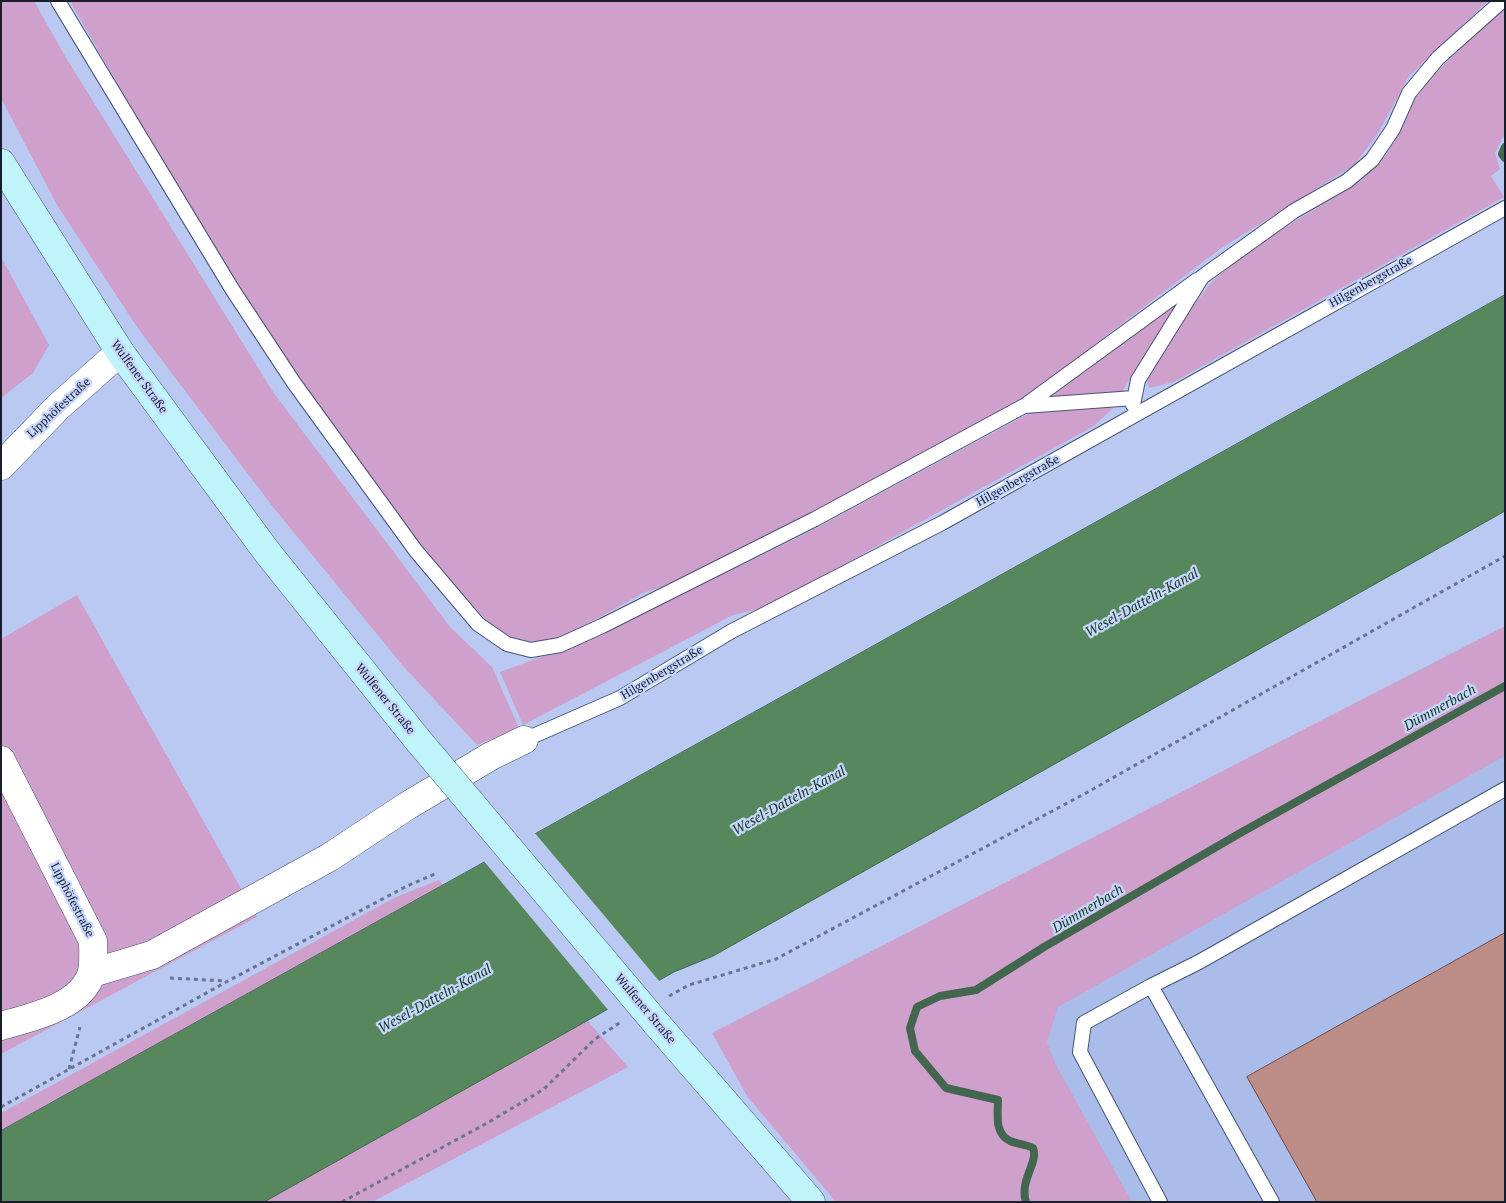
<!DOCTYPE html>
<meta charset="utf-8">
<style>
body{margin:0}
#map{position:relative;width:1506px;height:1203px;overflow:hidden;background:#b9c9f1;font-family:"PT Serif",serif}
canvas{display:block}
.frame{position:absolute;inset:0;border:2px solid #181d2c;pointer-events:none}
</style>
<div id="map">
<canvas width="1506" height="1203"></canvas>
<div class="frame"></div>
</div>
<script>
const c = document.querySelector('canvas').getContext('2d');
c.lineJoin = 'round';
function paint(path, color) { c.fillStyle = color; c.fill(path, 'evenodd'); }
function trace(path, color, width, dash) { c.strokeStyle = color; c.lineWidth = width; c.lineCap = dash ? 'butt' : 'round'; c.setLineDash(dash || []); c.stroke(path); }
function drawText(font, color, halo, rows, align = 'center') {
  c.font = font + ' "PT Serif",serif'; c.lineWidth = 4.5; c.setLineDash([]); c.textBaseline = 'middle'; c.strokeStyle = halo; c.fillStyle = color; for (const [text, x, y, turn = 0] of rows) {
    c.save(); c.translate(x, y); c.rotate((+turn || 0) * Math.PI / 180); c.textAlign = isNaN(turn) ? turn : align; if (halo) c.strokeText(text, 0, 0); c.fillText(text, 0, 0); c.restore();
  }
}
paint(new Path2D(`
 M1505,628V1202H1018L844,1000Z`), '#aabce9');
paint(new Path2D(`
 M1,1H34L65,56L273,392L450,627L492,667L519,728L477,745L403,666L273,507L139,330L57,205L1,98Z
 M70,1H1488L1409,76L1377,135L1354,165L1220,249L1027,396L823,510L662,587L643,593L573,632L540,643L508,637L488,622L422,548L275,344L143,129Z
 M1505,6V133L1495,153L1500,169L1491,176L1504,197L1174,382L1149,388L1147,380L1192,308L1210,284L1233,263L1282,229L1361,181L1386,155L1403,127L1413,102L1433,75Z
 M1,257L49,345L33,373L1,398Z
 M1179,301L1120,395L1050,396Z
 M1113,408L1094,426L767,607L733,615L523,725L500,672L588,640L805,534L1037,409Z
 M77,595L257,917L1,1054V639Z
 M1505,626V756L1058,1007L1047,1043L1056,1065L1132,1202H836L747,1096L712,1033Z
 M439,880L443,885L1,1131V1113L396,897Z
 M587,1020L628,1067L372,1202H264Z`), '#d0a0cd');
const water = new Path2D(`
 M1505,295V511L713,956L674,972L264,1202H1V1131Z`);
paint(water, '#56875d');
trace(water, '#43674e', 1);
paint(new Path2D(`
 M534,832L660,982L609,1011L483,860Z`), '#b9c9f1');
trace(new Path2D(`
 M1505,147L1502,154L1505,158
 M1026,1202C1019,1180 1039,1162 1033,1148C1025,1144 1017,1144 1010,1141C994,1133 998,1114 998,1100L946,1088L915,1051L910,1028L917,1007L940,996L976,990L1044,947L1242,832L1505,686`), '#43674e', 8);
const building = new Path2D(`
 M1505,933V1202H1317L1247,1077Z`);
paint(building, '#bc8d86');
trace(building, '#704741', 1);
const service = new Path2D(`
 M58,1L232,289L294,383L416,551L478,624L507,644L531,650L560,645L602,626L815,519L1024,406L1134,398
 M1027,404L1197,280
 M1133,405L1138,380L1202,277L1294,211L1347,181L1372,160L1393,129L1409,93L1438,58L1502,1
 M524,740L620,698L732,631L942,523L1505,208
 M1151,986L1272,1202
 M1160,1202L1080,1052L1084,1023L1151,986L1199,962L1505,789`);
const minor = new Path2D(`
 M1,466L58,407L120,352
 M1,760L93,941C93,951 94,962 92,972C82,1007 32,1017 1,1026
 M92,973L152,955L330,857L407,806L491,756L524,740`);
const secondary = new Path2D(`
 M1,163L120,352L267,552L417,739
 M656,1023L811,1202`);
trace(service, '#475375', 16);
trace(minor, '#475375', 29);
trace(secondary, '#475375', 29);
trace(new Path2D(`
 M170,978L226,981
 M669,996L689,985L776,959L1086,793L1505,556
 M69,1069L80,1027
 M1,1107L228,981L407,886L437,873
 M342,1202L489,1122L544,1089L595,1039L621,1022`), '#6a7591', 3, [4, 4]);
trace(service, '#fff', 14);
trace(minor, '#fff', 28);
trace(secondary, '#bff4fa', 28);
const secondaryBridge = new Path2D(`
 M417,739L656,1023`);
trace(secondaryBridge, '#475375', 29, []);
trace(secondaryBridge, '#bff4fa', 28);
drawText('12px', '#181d2c', '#c6d6fe', [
 ["Hilgenbergstraße",1371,282,-29],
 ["Wulfener Straße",139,377,54],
 ["Lipphöfestraße",59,408,-43],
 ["Hilgenbergstraße",1018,481,-29],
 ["Hilgenbergstraße",662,673,-31],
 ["Wulfener Straße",385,699,51],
 ["Lipphöfestraße",72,900,63],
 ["Wulfener Straße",645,1009,50]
]);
drawText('italic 14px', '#103719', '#c6d6fe', [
 ["Wesel-Datteln-Kanal",1142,603,-29],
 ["Dümmerbach",1440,708,-29],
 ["Wesel-Datteln-Kanal",789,801,-29],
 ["Dümmerbach",1088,909,-31],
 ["Wesel-Datteln-Kanal",435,999,-29]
]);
</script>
